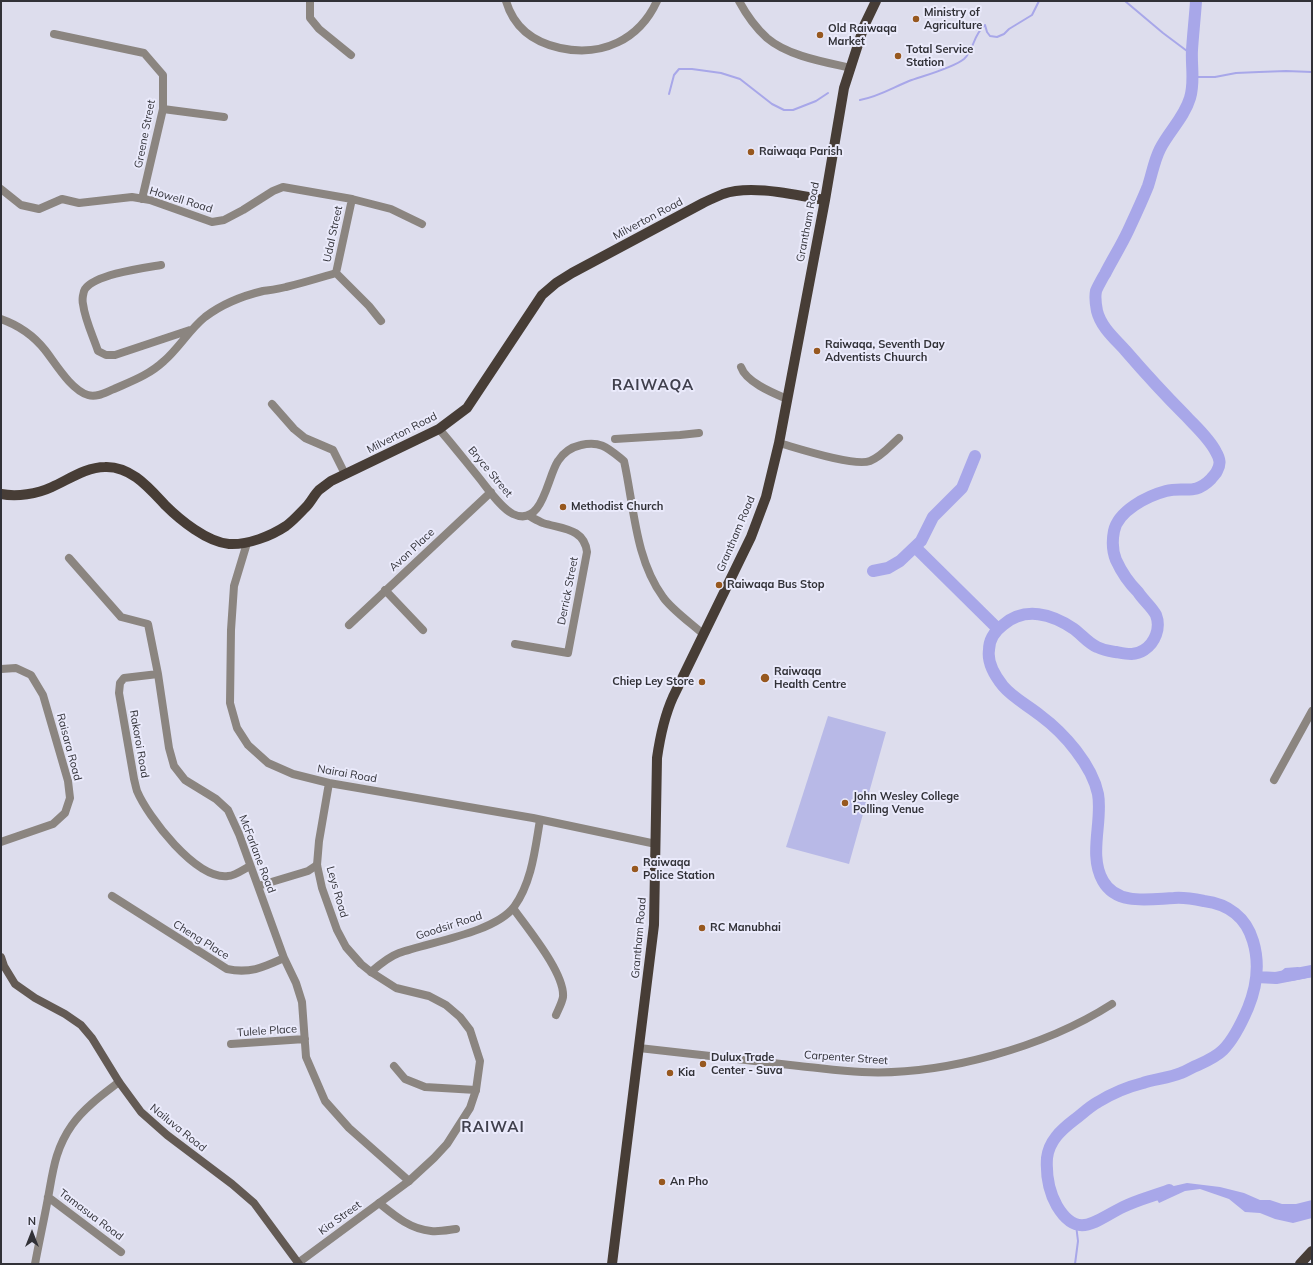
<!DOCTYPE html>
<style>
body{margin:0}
#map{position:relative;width:1313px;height:1265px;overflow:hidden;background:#dddded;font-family:Mulish,sans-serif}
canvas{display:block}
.frame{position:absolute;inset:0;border:2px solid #313137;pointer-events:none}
.north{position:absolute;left:12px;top:1213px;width:40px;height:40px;-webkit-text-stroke:3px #eaeafb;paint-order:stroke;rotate:0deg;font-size:11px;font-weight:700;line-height:16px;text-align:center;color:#313137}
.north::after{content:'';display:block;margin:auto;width:14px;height:18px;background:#313137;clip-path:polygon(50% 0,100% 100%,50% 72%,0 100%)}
</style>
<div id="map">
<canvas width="1313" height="1265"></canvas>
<div class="frame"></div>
<div class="north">N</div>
</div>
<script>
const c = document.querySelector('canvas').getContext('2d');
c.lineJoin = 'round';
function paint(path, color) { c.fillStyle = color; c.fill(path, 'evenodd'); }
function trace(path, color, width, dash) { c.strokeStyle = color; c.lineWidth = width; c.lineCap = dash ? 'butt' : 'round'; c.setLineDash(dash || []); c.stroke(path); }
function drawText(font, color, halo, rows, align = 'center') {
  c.font = font + ' Mulish,sans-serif'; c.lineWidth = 4; c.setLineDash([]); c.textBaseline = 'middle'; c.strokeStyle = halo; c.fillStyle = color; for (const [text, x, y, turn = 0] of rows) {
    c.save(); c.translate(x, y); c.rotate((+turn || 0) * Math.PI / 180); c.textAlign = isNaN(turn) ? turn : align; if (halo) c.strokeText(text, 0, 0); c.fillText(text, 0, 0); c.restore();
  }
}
paint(new Path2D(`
 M828,716L886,732L849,864L786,847Z`), '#b8b9e7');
paint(new Path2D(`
 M1312,966V977L1292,981L1273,982L1271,974L1279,973L1285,968L1298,967L1303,969Z
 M1187,1183L1220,1187L1244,1193L1260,1200H1270L1282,1204H1296L1312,1200V1218L1293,1223L1275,1219L1260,1213L1245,1212L1229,1199L1200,1189L1185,1191L1159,1203L1152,1191Z`), '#a8a7e9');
trace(new Path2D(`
 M1125,1L1163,33L1191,54
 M1193,77H1215L1236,73L1259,72L1286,71L1312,72
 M669,94L674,75L679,69H692L721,73L740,79L772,104L784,110H793L816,101L828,93
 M860,100C878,97 892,88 909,81C923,76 953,68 964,59C975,49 972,36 985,25L987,32L990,36L997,37L1004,34L1009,29L1032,15L1039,1
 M1075,1264L1078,1241L1076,1225`), '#a8a7e9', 2);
trace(new Path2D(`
 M915,547L998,629
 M873,571L888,568L900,561L921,541L933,517L962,488L975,456
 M1257,977L1276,978L1312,971
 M1169,1190C1153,1196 1137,1200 1123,1207C1096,1220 1078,1241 1057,1206C1049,1192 1046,1174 1047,1158C1049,1141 1061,1130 1074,1120C1082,1114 1089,1107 1098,1102C1111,1094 1127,1087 1143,1083C1155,1079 1169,1078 1181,1073C1187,1071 1192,1067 1198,1065C1207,1061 1216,1057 1223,1050C1234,1039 1242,1022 1248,1008C1257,986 1260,964 1253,941C1246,917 1228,904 1204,901C1194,899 1184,897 1174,898C1150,899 1117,906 1103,881C1088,855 1103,821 1098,794C1092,765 1064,733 1041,716C1029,706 1013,698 1003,686C995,676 987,663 989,650C989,640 995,631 1003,625C1025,606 1052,614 1074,629C1082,635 1088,643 1097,647C1105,651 1108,651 1116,652C1127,654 1135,656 1144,650C1155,643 1161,628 1156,615C1152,607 1143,600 1138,592C1129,583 1121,571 1116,560C1112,550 1112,541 1114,531C1118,511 1147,496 1166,491C1185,486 1194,496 1211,479C1213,476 1216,474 1217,471C1221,464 1220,459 1216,452C1209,438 1195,426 1185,415C1164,394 1144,372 1125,350C1114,338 1101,327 1097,311C1096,306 1095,296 1096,291C1097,288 1103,277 1105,274C1112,260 1121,246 1128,231C1135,216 1142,201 1148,186C1152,174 1154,161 1160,149C1169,131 1184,118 1190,98C1195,82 1191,66 1192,50C1193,34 1195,17 1196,1`), '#a8a7e9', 12);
trace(new Path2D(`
 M310,1V18L319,29L351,55
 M506,1C514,28 533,42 560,48C602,57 639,40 657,1
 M739,1C746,14 756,28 767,38C788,56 824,62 851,68
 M54,34L144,53L163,75V109L142,199
 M163,109L224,117
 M1,189L21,205L39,209L62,199L79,203L132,197L150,200L212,222L224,220L243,210L273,191L283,187L352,199L391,209L422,224
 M161,265C143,268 96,274 85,289C83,292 82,300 83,304C85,320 93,336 98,351L106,355H115L190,330
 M336,273L352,199
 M336,273L369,306L381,321
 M1,319C18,325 34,336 45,350C56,364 71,390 88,395C97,398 106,392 114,389C132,381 149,375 164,361C179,348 189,330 205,317C222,304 242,296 263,291C270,290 279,289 286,287C303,283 319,278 336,273
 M741,367C746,382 773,393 787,399
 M272,404L294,429L305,438L333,450L345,474
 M439,429C453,445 466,462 480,479C488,489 501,508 513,514C543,528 547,477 558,461C563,453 572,447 581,445C601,440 609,449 624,461C634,506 635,559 663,597C671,609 692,624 703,634
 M615,439L680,435L699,433
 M779,443C797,448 854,467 870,461C881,457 890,446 899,438
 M69,558L121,617L148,624L158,674L169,748L174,766L185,780L216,799L228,810L239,834L284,958L296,983L302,1002L306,1057L325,1101L349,1128L409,1181
 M385,590L423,630
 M349,625L491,492
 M515,644L568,653L587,552C584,528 562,529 543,523C538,521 533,518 529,516
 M1,669L16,668L31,675L43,695L68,781L70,798L65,813L53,824L1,842
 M158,674L124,678L120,683L119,693L134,779C135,783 136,788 137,791C148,817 196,880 228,876C235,876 244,869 250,866
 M1274,780L1312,711
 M258,886L308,871L317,865
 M112,896L227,969C250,974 264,967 284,958
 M513,908C527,928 565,973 563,997C562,1003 558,1010 556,1015
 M371,972C379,965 388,957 399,953C429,942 494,933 514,907C532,882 535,849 540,820
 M231,1044L305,1039
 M639,1048C692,1054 745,1060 799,1066C820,1068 841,1071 862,1072C942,1076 1045,1047 1112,1004
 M394,1066L405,1079L425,1087L476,1090
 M48,1197L121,1252
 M379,1203C395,1216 410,1229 431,1231C439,1232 448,1230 456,1229
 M35,1264C39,1242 44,1220 48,1198C53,1171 55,1149 72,1125C84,1108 102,1095 119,1082`), '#8b8580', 8);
trace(new Path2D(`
 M247,543L234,586L231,630L230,703L237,728L248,745L268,763L293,774L329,783L533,818L656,844
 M298,1263L409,1181L434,1158L447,1144L470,1108L476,1090L480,1061L470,1030L460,1017L446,1005L429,996L396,988L371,972L361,964L346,947L337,930L322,888L317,865L319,841L329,783`), '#8b8580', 8);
trace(new Path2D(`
 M1,957L4,966L15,984L35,998L65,1014L81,1025L92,1038L119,1082L141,1112L167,1135L232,1184L254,1203L299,1264`), '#635a54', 8);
trace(new Path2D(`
 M1,494C17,497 37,494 52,487C68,480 86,467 105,467C131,466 149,488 165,505C180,520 207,542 229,544C248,545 271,536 286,526C293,521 300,513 306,507C311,502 314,495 319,490C323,487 327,484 331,481L439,429L467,408L542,295L556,283L572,273L703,203C709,200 716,197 723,194C751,184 795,195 825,200
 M612,1264L654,925L657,758C660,737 664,717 673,697L751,537L766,497L779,443L825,200L844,88L864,26L876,1
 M1300,1264L1312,1251`), '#473d36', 10);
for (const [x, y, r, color] of [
 [916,19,4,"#97581f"],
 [820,35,4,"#97581f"],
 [898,56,4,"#97581f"],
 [751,152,4,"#97581f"],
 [817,351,4,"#97581f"],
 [563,507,4,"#97581f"],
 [719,585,4,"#97581f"],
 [765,678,5,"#97581f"],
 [702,682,4,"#97581f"],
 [845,803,4,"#97581f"],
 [635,869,4,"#97581f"],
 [702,928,4,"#97581f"],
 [703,1064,4,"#97581f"],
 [670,1073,4,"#97581f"],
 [662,1182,4,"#97581f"]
]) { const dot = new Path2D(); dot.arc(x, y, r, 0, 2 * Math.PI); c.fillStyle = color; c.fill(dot); trace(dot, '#eaeafb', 1.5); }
drawText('bold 11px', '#313137', '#eaeafb', [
 ["Ministry of",924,13],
 ["Agriculture",924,26],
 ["Old Raiwaqa",828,29],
 ["Market",828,42],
 ["Total Service",906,50],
 ["Station",906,63],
 ["Raiwaqa Parish",759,152],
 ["Raiwaqa, Seventh Day",825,345],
 ["Adventists Chuurch",825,358],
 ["Methodist Church",571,507],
 ["Raiwaqa Bus Stop",727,585],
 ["Raiwaqa",774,672],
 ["Health Centre",774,685],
 ["Chiep Ley Store",694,682,"right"],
 ["John Wesley College",853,797],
 ["Polling Venue",853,810],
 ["Raiwaqa",643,863],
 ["Police Station",643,876],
 ["RC Manubhai",710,928],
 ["Dulux Trade",711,1058],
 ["Center - Suva",711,1071],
 ["Kia",678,1073],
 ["An Pho",670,1182]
], 'left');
drawText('11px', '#313137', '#eaeafb', [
 ["Greene Street",145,134,-79],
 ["Howell Road",181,200,17],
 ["Milverton Road",648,219,-28],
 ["Grantham Road",808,222,-79],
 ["Udal Street",333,234,-78],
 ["Milverton Road",402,433,-27],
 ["Bryce Street",490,472,50],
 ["Grantham Road",736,534,-67],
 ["Avon Place",412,550,-43],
 ["Derrick Street",568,591,-79],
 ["Rakoroi Road",139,744,80],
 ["Raisara Road",69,747,75],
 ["Nairai Road",347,774,10],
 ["McFarlane Road",257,854,69],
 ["Leys Road",337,892,74],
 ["Goodsir Road",449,926,-18],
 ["Grantham Road",639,938,-85],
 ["Cheng Place",201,940,32],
 ["Tulele Place",267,1031,-4],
 ["Carpenter Street",846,1058,4],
 ["Nailuva Road",178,1128,39],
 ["Tamasua Road",91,1215,37],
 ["Kia Street",340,1218,-36]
]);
c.letterSpacing = '1px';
drawText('bold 15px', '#40404d', '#eaeafb', [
 ["RAIWAQA",653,385],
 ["RAIWAI",493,1127]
]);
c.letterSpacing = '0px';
</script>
